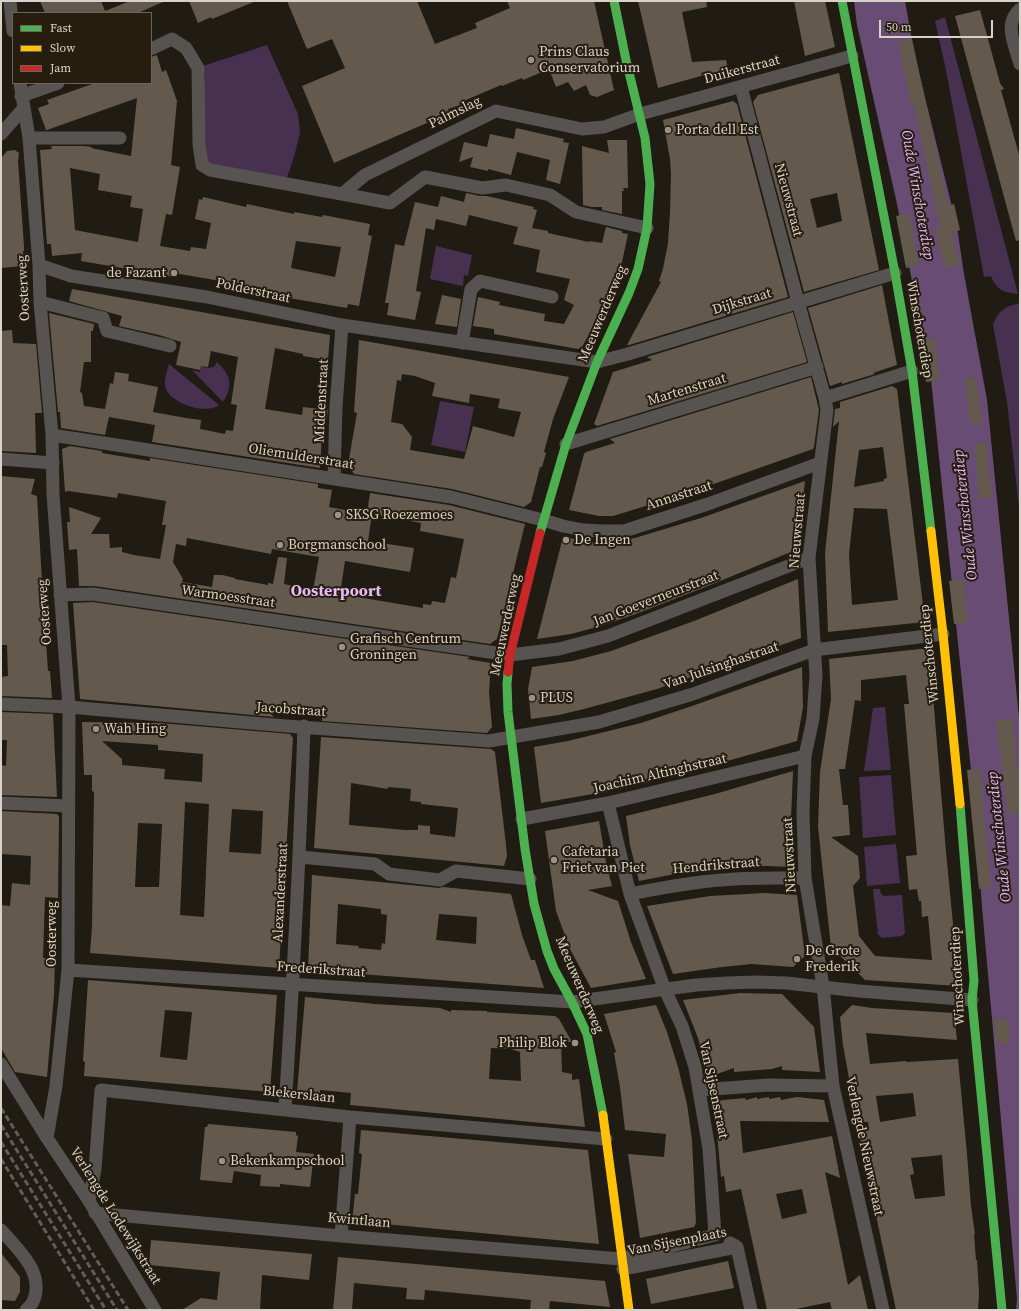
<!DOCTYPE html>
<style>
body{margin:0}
#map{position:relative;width:1021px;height:1311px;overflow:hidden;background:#201c14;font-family:"Source Serif 4",serif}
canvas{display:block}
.frame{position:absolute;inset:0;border:2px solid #d8d2c9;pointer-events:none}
.legend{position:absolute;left:12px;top:12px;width:140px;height:72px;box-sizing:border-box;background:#261d0e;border:1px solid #6d6559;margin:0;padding:5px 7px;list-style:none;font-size:12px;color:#d8d2c9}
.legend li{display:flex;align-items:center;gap:8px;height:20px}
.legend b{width:20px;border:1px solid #6d6559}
.scale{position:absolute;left:879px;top:20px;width:114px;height:18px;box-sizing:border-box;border:2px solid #d8d2c9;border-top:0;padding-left:5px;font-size:12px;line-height:14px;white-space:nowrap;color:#d8d2c9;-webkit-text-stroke:3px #261d0e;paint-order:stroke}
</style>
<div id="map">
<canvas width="1021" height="1311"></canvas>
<div class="frame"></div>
<ul class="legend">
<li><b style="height:5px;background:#4caf50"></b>Fast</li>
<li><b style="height:5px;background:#ffc107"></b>Slow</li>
<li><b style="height:5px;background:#c62828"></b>Jam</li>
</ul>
<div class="scale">50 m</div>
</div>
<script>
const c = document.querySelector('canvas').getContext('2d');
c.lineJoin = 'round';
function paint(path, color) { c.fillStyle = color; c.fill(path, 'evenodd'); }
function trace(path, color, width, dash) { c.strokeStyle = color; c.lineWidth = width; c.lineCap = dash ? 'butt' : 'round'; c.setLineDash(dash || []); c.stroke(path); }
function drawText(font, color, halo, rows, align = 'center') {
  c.font = font + ' "Source Serif 4",serif'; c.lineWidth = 4; c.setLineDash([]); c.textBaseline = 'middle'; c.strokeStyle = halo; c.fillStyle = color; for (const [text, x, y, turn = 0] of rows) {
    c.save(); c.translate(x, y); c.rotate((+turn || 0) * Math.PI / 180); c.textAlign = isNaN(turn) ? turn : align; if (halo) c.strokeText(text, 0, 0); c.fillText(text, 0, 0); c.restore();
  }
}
paint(new Path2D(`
 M945,17L1018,294C1004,292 997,291 991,276L984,277L946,70L935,21Z
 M267,45L298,114L300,133L294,157L285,183L199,168L205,73L203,66Z
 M436,246L472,255L468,276L464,275L463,286L430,279Z
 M1020,303V516L1007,402L993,325C999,310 1004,307 1020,303Z
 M217,362C231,375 233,386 223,402L192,370L200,372L201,366L208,368L214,367Z
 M169,364L219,405C206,415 172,404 166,389C163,381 167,372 169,364Z
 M440,401L474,407L465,452L431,445Z
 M885,707L891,770L864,771L873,708Z
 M891,775L896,835L863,838L859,777Z
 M896,844L900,883L867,886L864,847Z
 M873,889H880L881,894L884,896L902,895L905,933L902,936L882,938L878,934Z`), '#483051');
paint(new Path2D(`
 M854,1H905L915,57L957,227L964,274L987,400L1020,727V1310H1016L1017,1299L982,907L974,800L931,379L897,204L857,25Z`), '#694c74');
paint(new Path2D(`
 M40,1H101L105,11L130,1H165L138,13H45Z
 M189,1H256L212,19L211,17L198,23Z
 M287,1H417L435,44L477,28L475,23L510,8L507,1H594L614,90L597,97L590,95L586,85L574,91L568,82L556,87L549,69L523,80L522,78L502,86L501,85L459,103L460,105L448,109L450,113L334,163L302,86L345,68L332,39L307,49Z
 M638,1H706L707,7L682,12L692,62L726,60L730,77L710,78L708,74L658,88Z
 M794,1H825L835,47L805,56Z
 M980,10L1000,83L1004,89L1001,90L1020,158V240L1016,241L955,16Z
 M912,39L948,205L954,204L960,230L952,233L959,265L945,268L935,228L940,227L914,104L911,105L898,42Z
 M157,55L162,72L166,70L177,101L171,165L180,167L172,215L166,214L160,246L190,251L191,247L206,249L211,223L195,219L199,199L202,200L203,197L246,207L247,204L294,214V212L322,217L323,215L370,224L368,235L372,236L359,306L348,304L347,308L266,294L267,289L244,285L174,273V277L81,261L82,253L52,256L51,244H47L40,150L52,149L51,146H84L92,147L91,148L131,156L137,98L47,130H46L38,108L49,104L47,100L95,83H151V57ZM70,168L100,174L98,190L132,196L130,207L143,209L138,242L75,230ZM296,241L341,247L335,277L291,268Z
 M839,73L879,270L804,292L753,102L758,95ZM837,193L842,221L817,228L810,199Z
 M733,101L737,104L788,297L629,345H627L661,282L659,281L663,269L668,243L670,212L671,174L670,159L663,120Z
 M516,128L564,139L563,142L569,143L560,184L546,180L550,160L517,152L511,175L488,169V171L470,167L473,157L459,162L464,142L487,147L490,134L514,139Z
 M607,140H627L628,188H623L624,191H622V214L602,210V207H591L583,205L582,146L609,153Z
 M15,150L19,153L18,161L24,246V251H23L24,266L1,268V158L7,151Z
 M466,193L480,196H487L534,207L533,209L537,210L532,228L548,231V233L589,242V241L602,243L606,227L622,231V233L628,234L622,262L619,271L606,303L582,347L578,349L494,334V329L473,326L478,297L500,302L499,305L545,314L544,321L564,324L574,305L564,300L570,279L536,272L540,250L513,244L518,227L469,215L466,226L436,219L434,230L426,228L416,291L421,292L415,320L387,315L389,303H385L395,244L404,246L415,202L438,207L441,196L464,202Z
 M909,213L919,266L906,268L896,216Z
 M882,285L897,365L873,373L875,374L842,384V382L830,386L808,308Z
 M72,289L330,335L328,360L303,356V354L275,348L265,409L302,415L303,407L328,410L324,435L322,434L320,468L152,442L155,425L109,417L105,435L61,428L60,412H58L49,313L94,324L93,331H91V362H84L80,392L82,393L84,406L105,409L110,383L113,384L115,372L129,374L128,381L158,387L153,412L186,418L201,420L200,429L225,434L226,430L233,431L237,405L231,404L238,357L211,351L208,367L201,366L200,370L176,365L181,342L159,335L119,326L122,316L69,301Z
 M442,295L461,299L457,327L435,324Z
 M793,312L807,362L597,426L594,424L613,372L652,360L647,357Z
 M12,330L13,343L36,344L42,413H35L36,453L1,451V331Z
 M935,338L940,380L926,382L922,340Z
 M359,340L569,377L553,419L544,452L546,453L542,467H540L531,502L524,507L452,489L354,474L348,465L357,413L354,412ZM402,374L415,376L435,383L432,396L469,403L470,394L500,399L498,408L521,412L514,437L473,426L464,459L410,450L412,437L402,424L391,422L397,380L401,381Z
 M811,377L819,410L814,447L813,449L694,491L626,512L613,516H599L569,510L584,454L586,452L615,443L610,439Z
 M976,378L982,423L970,424L965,379Z
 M892,386L897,389L925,622L828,632L825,553L839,421L833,427L835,409L840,408V402ZM883,447L887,478L884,479V481L854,487L859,450ZM854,508L887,509L898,600L852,605L849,554Z
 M986,442L992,498L979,499L974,444Z
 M70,446L102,451V453L150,461V458L318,484V488L332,490L329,507L367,514L370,493L449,505L525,524L497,639L490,644L94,586H79L77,549L69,550L67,522H70L69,507L101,518L91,534H109L110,548L122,547V552L134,555L160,559L166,525H162L166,501L118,493L117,498L68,491L65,492L62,449ZM372,514L421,523L420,531L464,539L456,578L451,577L445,603L432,601L431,605L423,604V608L340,594L345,561L410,572L414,548L368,541ZM187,538L271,554L272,549L319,557L313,590L284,584L287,558L278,557L273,584L268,583V585L235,579V578L222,575H214L212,587L182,582L183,579L173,562L176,544L186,546Z
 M1,476L35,479L31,494L37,496L43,598H46L47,611H44L48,671H50L52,698L1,696V677L8,676L7,645H1Z
 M805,481L798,549L703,588L633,615L597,627L571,634L537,639L563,537L592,542H611L635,538L701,518Z
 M798,579L801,638L657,689L584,709L559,715L531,719L528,689L532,667L573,661L611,651L694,621Z
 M963,579L968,622L954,624L949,581Z
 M93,602L470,657L467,659L491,663L489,692L492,727L487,733L322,721V716L270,713L274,717L80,699L73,603Z
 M929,648L946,852L959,986L865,980L831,947L818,827L820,772L831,699L829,659ZM906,675L909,704H904L917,855L906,856L909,890L917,889L919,901H921L922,917L928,916L932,960L875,956L859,936L853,886L860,878L858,856L831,837L850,835L848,805H843L839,769H845L855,700L861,701V680Z
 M802,667L803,707L797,741L679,775L604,792L541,803L534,747L568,741L641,723L692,706Z
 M1,712L53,714L57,797L1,795V765L6,766L7,740H1Z
 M1012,719L1018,772H1017L1020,795V813L1008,814L996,720Z
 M82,722L160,723L290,734L293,738L279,968L90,953L92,927L94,792L92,791V775H84ZM102,741L158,745V750L203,754L202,782L164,779L165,769L122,765V759ZM185,802L209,804L204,917L180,915ZM232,809L263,811L261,854L229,852ZM138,823L162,824L159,887H135Z
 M321,737L491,749L495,752L506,845L507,856L504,866L314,848ZM351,783L388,789V787L411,789L410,801L421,802V804L458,808L455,837L430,834V826L418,825V830H405L349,825Z
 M980,769L991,888L979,889L967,770Z
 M793,771L791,819L792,843L794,867L766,866L729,867L680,873L639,881L630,845L626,816L715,794Z
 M1,811L57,814L59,817L58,898L45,897L43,958H55L54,995L47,1077L15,1072L1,1048V905L10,906L12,883L30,885L31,856L1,854Z
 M599,821L606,862L612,886L588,890L618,901L631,942L646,979L591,988L570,949L556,911L545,831Z
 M312,875L439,888L443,887L511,894L522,935L531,960H535L544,988L308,970ZM338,904L381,909V914L387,915L385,944L382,943L381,950L358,948L359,946L336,944ZM439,914L477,917L476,944L436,940Z
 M764,893L797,895L805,956L793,967L752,964L722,967L673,974L647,906L710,896Z
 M88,980L277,995L270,1092L84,1076L85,1062L83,1061ZM165,1010L192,1012L187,1060L160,1057Z
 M740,993L782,994L814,1027L820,1072L782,1070V1066L772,1069L734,1072V1068L717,1074L716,1078L707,1072L698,1038L683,1000Z
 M305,997L376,1004L440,1008L451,1012V1010L487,1011V1012L555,1016L559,1019L572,1042H561L562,1072L572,1074V1080L579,1079L585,1127L350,1105L351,1093L320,1090V1096L301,1095L297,1092ZM491,1048L511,1049L520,1052L521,1081L489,1079Z
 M656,1005L667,1032L678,1067L687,1104L692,1140L696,1223L694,1227L640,1238L628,1154L664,1157L666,1134L625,1130L620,1087L614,1053L616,1052L604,1014Z
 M852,1005L872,1008L954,1013L957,1040L866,1033L870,1064L906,1061V1062L958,1059L967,1154L971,1206L975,1234H974L976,1260H977L979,1293L978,1310H896L858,1130L869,1128L868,1122H857L843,1045L840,1017ZM913,1093L916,1116L880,1122L876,1096ZM942,1155L945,1196L915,1199L910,1175L914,1174L911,1158Z
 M994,1019H1008L1009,1044L996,1043Z
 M757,1097V1099L769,1097V1099L780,1097L781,1100L797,1097L824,1100L829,1122L740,1121L743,1153L832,1136L840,1178L825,1172L848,1285L860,1275L868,1310H832L830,1302L791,1310H767L741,1189L726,1192L724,1176L721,1177L714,1101L745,1098L746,1100ZM802,1189L807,1213L782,1219L776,1194Z
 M208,1124L296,1132V1135L298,1136L296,1152L314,1154L310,1187L280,1184V1187L260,1186L261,1175L234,1171L232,1183L200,1180L205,1127H207Z
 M361,1130L588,1150L599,1244L352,1221L355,1194H358L362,1154L359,1153Z
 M151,1240L312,1254L309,1280L262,1275L260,1310H182L201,1298L217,1300L220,1272L149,1265Z
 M1,1253L20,1277V1292L15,1301L1,1300Z
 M338,1257L605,1281L610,1307L550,1301L549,1310H530L531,1300L425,1290L424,1300L406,1299L407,1288L354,1283L352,1310H333Z
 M728,1261L734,1288L651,1304L646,1279Z`), '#635a4d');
trace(new Path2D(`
 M10,1L13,31
 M1020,9C1003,24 1015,45 1020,64
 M151,49L172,39L186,48L198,68L199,144L202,165L210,170L342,194L365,175L496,111L582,129L604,127L640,114L852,56
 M20,83L29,138L39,265L40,302L52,435L53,495L69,707L68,970L56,1086L47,1138
 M741,87L798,302L825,398L827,410L809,558L816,675L813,719L805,756L803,812L805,878L823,986L833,1086L883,1310
 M21,96L58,83
 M1,134L23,109
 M29,138H120
 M342,194L390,203L425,177L482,188L506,185L550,195L576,212L647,228
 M39,265L71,276L207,297L342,325L597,362L628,354L895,273
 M40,302L103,318L107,331L170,346
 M462,343L471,289L480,281L552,297
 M825,398L912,371
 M52,435L451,497L543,520L563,526L583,530L603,531H624L708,504L820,463
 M566,444L817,367
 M1,459L53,463
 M334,478L336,407L342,325
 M60,595L93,594L510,655L559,649L608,636L809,558
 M1,704L69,707L286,726L489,741L599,722L693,694L814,650L943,634
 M1,803L68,806
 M608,803L630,894L665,990L682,1026L695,1067L709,1149L715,1235
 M522,819L608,803L805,756
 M300,857L375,864L389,874L440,880L456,871L530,879
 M630,894C661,888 691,882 722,880C750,877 777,878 805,878
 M68,970L572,1002L696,985L727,983L756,982L786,983L859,991L972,1000
 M1,1064L47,1138L89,1201L155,1310
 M700,1090L768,1085L833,1086
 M285,1109C293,982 300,854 304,726
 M89,1201L95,1169L101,1090L350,1117L606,1139
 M95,1213L341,1236L621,1259L715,1235
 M1,1230C10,1240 22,1252 29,1264C38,1278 40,1299 26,1310
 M341,1236L350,1117
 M730,1243L737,1247L751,1310
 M623,1269L737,1247`), '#565350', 13);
trace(new Path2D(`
 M842,1L895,273L912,371L931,531
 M540,533L566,444L597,362L629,293L638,269L647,228L650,184L645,138L626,60L614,1
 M508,672L507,684L508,712L525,849L534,904L547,951L554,969L572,1002L587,1034L603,1115
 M960,804L974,981L972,1000L1002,1310`), '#4caf50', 9);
trace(new Path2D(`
 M931,531L943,634L960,804
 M603,1115L629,1310`), '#ffc107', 9);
trace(new Path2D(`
 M508,672L510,655L540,533`), '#c62828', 9);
trace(new Path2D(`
 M1,1108L128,1310
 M1,1125L117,1310
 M1,1142L106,1310
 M1,1159L94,1310`), '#5f5d5a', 3, [6, 3]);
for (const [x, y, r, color] of [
 [531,60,4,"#98928a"],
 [668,130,4,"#98928a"],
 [174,273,4,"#98928a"],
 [338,515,4,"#98928a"],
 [566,540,4,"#98928a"],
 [280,545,4,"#98928a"],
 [342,647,4,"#98928a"],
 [532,698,4,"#98928a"],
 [96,729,4,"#98928a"],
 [554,860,4,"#98928a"],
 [797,959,4,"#98928a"],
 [575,1043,4,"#98928a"],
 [222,1161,4,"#98928a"]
]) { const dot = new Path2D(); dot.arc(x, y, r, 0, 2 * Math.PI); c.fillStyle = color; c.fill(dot); trace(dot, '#261d0e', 1.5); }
drawText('14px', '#d8d2c9', '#261d0e', [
 ["Prins Claus",539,52],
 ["Conservatorium",539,68],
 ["Porta dell Est",676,130],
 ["de Fazant",166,273,"right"],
 ["SKSG Roezemoes",346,515],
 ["De Ingen",574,540],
 ["Borgmanschool",288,545],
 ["Grafisch Centrum",350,639],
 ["Groningen",350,655],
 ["PLUS",540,698],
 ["Wah Hing",104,729],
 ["Cafetaria",562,852],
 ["Friet van Piet",562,868],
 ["De Grote",805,951],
 ["Frederik",805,967],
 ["Philip Blok",567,1043,"right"],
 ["Bekenkampschool",230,1161]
], 'left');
drawText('14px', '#d8d2c9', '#261d0e', [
 ["Duikerstraat",742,70,-15],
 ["Palmslag",455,113,-26],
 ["Nieuwstraat",788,200,75],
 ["Oosterweg",24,288,-93],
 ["Polderstraat",253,291,12],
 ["Dijkstraat",742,302,-17],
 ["Meeuwerderweg",603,314,-67],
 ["Winschoterdiep",919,329,80],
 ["Martenstraat",687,390,-17],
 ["Middenstraat",322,401,-87],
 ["Oliemulderstraat",301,457,9],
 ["Annastraat",679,496,-18],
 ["Nieuwstraat",798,531,-85],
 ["Warmoesstraat",228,597,8],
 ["Jan Goeverneurstraat",656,599,-21],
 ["Oosterweg",45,612,-94],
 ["Meeuwerderweg",506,625,-78],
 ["Winschoterdiep",930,654,-96],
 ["Van Julsinghastraat",721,666,-19],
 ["Jacobstraat",291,710,4],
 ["Joachim Altinghstraat",660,774,-13],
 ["Nieuwstraat",790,855,-93],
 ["Hendrikstraat",716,866,-5],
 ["Alexanderstraat",281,893,-87],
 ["Oosterweg",52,934,-90],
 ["Frederikstraat",321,970,4],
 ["Winschoterdiep",958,976,-93],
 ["Meeuwerderweg",579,985,67],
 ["Van Sijsenstraat",713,1090,78],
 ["Blekerslaan",299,1095,6],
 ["Verlengde Nieuwstraat",864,1146,78],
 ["Verlengde Lodewijkstraat",115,1216,58],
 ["Kwintlaan",359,1221,5],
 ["Van Sijsenplaats",677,1242,-11]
]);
drawText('italic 15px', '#e6b5fb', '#261d0e', [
 ["Oude Winschoterdiep",917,195,80],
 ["Oude Winschoterdiep",966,515,-96],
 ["Oude Winschoterdiep",1000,837,-96]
]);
drawText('bold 16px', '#e7bafb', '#261d0e', [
 ["Oosterpoort",336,592]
]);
</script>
